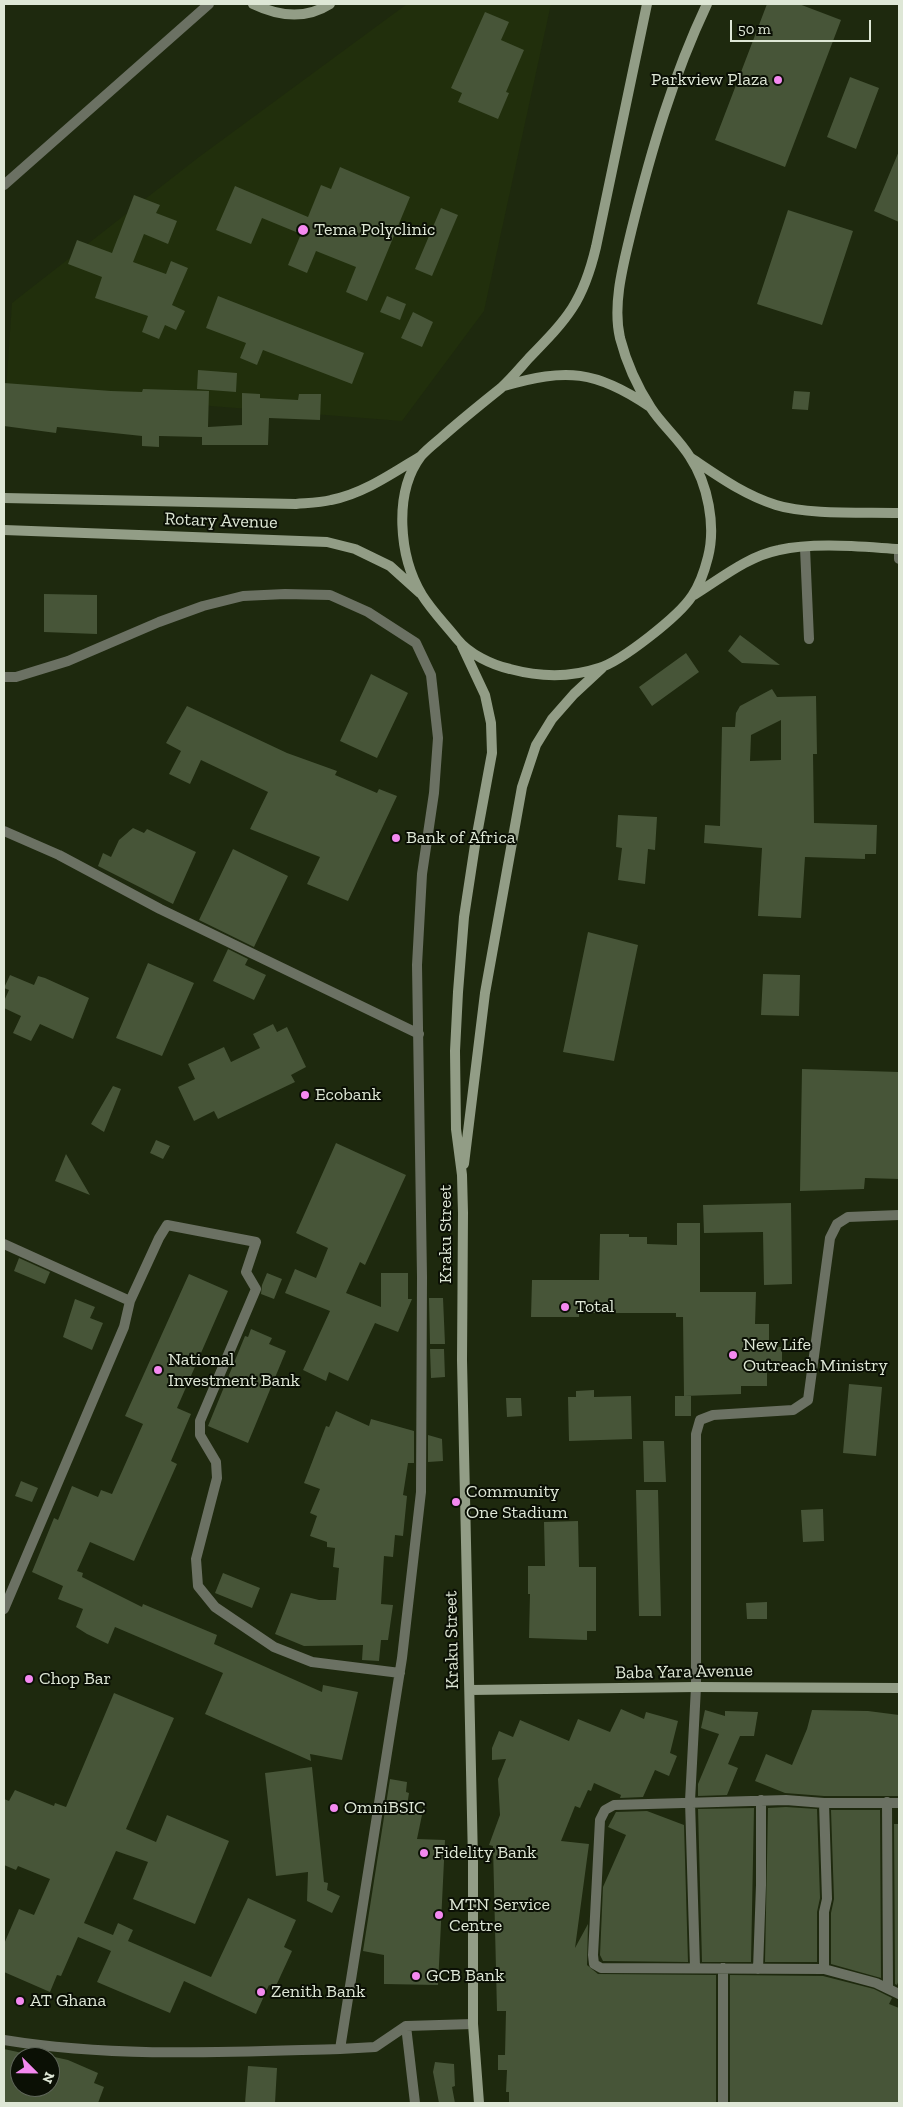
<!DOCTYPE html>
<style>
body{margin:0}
#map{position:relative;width:903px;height:2107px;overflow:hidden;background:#1e290e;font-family:"Zilla Slab",serif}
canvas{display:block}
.frame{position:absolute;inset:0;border:5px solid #dee7d6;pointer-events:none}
.north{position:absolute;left:10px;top:2047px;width:50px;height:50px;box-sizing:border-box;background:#0b1005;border:1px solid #5f6659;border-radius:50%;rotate:113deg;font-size:14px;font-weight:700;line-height:20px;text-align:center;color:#dee7d6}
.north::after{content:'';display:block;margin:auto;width:18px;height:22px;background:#f489f0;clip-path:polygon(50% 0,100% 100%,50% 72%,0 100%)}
.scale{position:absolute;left:730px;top:20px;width:141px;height:22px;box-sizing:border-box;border:2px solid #dee7d6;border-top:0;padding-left:6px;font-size:15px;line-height:18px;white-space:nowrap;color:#dee7d6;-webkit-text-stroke:4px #0b1005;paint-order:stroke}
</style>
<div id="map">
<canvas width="903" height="2107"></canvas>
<div class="frame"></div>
<div class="north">N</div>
<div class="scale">50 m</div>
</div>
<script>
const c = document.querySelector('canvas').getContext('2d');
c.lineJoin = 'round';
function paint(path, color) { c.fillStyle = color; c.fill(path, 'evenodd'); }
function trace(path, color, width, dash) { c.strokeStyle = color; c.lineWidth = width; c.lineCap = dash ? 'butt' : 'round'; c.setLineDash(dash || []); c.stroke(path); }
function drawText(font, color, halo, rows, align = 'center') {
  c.font = font + ' "Zilla Slab",serif'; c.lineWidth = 4; c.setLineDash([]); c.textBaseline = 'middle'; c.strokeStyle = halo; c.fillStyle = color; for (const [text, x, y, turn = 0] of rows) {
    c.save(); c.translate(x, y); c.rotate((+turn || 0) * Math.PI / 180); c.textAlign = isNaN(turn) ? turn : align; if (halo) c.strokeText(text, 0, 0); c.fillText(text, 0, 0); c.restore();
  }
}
paint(new Path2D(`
 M407,4H551L484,311L402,421L6,390L12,303L199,157Z`), '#212f0c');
paint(new Path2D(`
 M767,4H799L841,20L785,167L715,140Z
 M485,12L509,22L501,40L524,50L506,92L509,93L498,119L458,102L462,93L451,88Z
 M850,77L879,88L856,149L827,137Z
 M899,151V222L874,211Z
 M340,167L410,197L367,301L346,292L356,267L316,251L307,273L288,265L301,234L262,218L251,244L216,230L235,186L308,217L321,185L331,189Z
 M134,195L160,205L156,213L177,221L168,244L144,234L133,262L166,274L171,261L188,268L172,305L185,311L176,330L165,325L159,339L142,332L148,316L95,298L102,277L68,264L77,240L112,253Z
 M441,208L458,215L432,276L415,269Z
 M788,210L853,231L822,325L757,304Z
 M218,296L364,353L352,384L263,350L257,365L240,358L246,343L206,328Z
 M387,296L406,304L400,320L380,312Z
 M413,312L433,322L422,347L401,338Z
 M198,370L237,373L236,392L197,389Z
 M4,383L111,391L142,392L143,389L209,391L208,427L242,425V393L260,394V398L298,400L299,394H321L320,420L269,418L268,445H202V437L159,436V447L142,446V436L57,427L56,433L4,426Z
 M794,391L810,392L808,410L792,409Z
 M44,594L97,595V634L44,632Z
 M740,635L780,665L742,663L728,651Z
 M686,653L699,672L652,706L639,687Z
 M371,674L408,693L377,758L340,741Z
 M772,689L777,697L816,696L817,754H813L814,823L877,825L876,854H865V859L805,857L801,918L758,916L762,848L704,843L705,825L720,826L722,727H735L736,713L740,706ZM781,720V760L750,761L751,735Z
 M187,706L287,753L337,771L335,775L377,793L379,789L397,796L348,901L307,884L320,857L250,829L268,792L201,760L190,784L169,774L181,751L166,743Z
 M618,815L657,817L655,850L648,849L645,884L618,880L622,848L616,847Z
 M133,828L144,833L147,829L196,852L173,904L98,866L103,853L111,857L119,840Z
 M233,849L288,876L254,947L199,920Z
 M588,932L638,945L614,1061L563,1052Z
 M228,949L248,959L245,965L266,975L254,1000L213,981Z
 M148,963L194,983L162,1056L116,1038Z
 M763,974L800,975L799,1016L761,1015Z
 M10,975L34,985L38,976L45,978L89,998L73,1039L40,1024L31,1041L13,1033L21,1016L4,1008V1001L9,990L4,988Z
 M273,1024L277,1032L287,1027L306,1067L291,1075L295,1082L218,1119L214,1111L194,1121L178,1087L195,1079L188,1064L224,1047L231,1062L260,1048L253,1034Z
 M802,1069L899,1072V1179L865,1178L864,1189L800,1191Z
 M113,1086L121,1089L104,1132L91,1124Z
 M156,1140L170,1146L163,1159L150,1153Z
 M336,1143L406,1175L365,1265L360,1262L346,1293L381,1307V1273H408V1299H412L398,1332L375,1323L348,1381L329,1372L326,1381L303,1370L330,1311L285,1293L295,1269L316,1278L328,1248L296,1233Z
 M66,1154L90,1195L55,1181Z
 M791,1203L792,1284L764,1285L763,1232L704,1233L703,1205Z
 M677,1223H700V1292H756L755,1324H769V1348L782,1347V1362H767V1386H741V1394L684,1396L683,1317H676V1313H579V1317H531L532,1280H599L600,1234H629V1237H647V1244L677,1245Z
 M19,1258L50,1272L45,1284L14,1271Z
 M267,1273L282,1279L274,1299L261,1294L262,1285Z
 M189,1274L228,1291L177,1408L191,1414L171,1461L177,1464L134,1561L90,1542L77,1571L83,1573L82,1577L142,1607L143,1604L217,1635L214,1644L322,1692L323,1685L358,1692L342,1760L310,1754L311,1761L205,1714L223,1673L115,1627L108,1644L87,1634L76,1627L83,1609L58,1599L63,1586L32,1572L54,1518L58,1520L72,1486L98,1497L101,1490L112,1494L143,1424L125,1416Z
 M429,1298H443L445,1344H430Z
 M75,1299L95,1307L90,1318L103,1323L92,1350L63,1337Z
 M251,1329L272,1338L269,1344L286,1351L248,1443L208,1426L245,1336L248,1337Z
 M430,1349H444L445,1377L431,1378Z
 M849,1384L882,1387L876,1456L843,1453Z
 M594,1390V1397L631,1396L632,1439L569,1441L568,1397H576V1391Z
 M675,1396H691V1416H675Z
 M506,1398H521L522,1416L507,1417Z
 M336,1411L369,1426L371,1419L414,1431V1463H408L403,1495L407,1496L403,1536L395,1535L393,1557L384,1556L381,1604L393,1605L388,1640H381L379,1661L362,1660L363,1645L304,1646L275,1634L291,1593L319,1600H336L339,1568L333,1567L335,1548L327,1547V1542L310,1536L317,1516L310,1513L320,1489L304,1483L326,1426L329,1427Z
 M428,1435L442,1439L443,1461L428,1462Z
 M643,1441H664L666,1482H644Z
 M21,1481L38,1488L32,1502L15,1496Z
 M636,1490H658L661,1616H639Z
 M823,1509L824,1541L803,1542L801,1510Z
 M578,1521L579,1567H596V1631H587V1640L529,1638L530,1594H528V1566H545L544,1522Z
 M223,1573L260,1588L252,1608L215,1593Z
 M767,1602V1619H747L746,1603Z
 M114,1693L174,1718L126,1829L156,1842L167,1815L229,1841L195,1924L133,1899L148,1862L116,1851L84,1923L113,1935L118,1923L133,1930L128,1941L211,1977L248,1898L296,1920L284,1947L292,1951L275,1988L269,1985L256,2014L184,1981L170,2013L97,1982L111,1951L78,1937L61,1976L57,1975L50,1992L4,1972V1944L19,1909L34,1915L50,1879L18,1866L16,1870L4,1865V1799L9,1801L15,1790L54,1806L55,1803L66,1807Z
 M621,1709L644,1719L646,1712L678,1721L670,1753L677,1756L669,1776L655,1770L643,1797L620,1798L621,1795L594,1783L591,1791L588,1790L580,1808L575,1806L561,1841L589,1844L575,1948L588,1924L587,1965L598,1974L716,1975V2103H509V2092H506L507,2070H498V2055H505L506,2011H497L493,1846L489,1845L500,1815L498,1779L506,1759L492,1760V1748L499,1731L513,1737L520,1720L569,1741L578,1719L610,1732Z
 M705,1710L725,1716V1711L758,1712L754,1736H740L728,1764L738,1768L727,1795L698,1796V1784L719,1734L701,1728Z
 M812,1710L868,1711L899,1715L898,1796H824L785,1793L755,1781L766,1754L792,1765L807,1729Z
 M312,1767L324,1882L328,1883L327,1890L340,1896L332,1913L307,1901L308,1872L276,1876L265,1773Z
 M390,1779L407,1782L406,1792L409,1793L406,1812L422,1815L417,1839L445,1840L438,1985L384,1984V1955L363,1951Z
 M786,1807L817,1809L820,1898L817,1912V1962H765L768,1808Z
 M754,1808L751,1962H702L698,1809Z
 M831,1810H880L881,1978L831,1964V1913L834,1899Z
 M647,1811L684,1825L688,1962L603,1961L600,1955L603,1887L626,1835L608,1827L616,1812Z
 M894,1824H899V1980L897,1985L895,1984Z
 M730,1975L823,1976L874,1989L892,1998L889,2004L899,2008V2103H730Z
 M4,2049L27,2054L26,2057H20V2074L15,2087H50V2056L68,2060L98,2073L94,2083L104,2087L98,2103H4Z
 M435,2062L454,2064L455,2086L452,2087L455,2103H439L433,2072Z
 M248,2066L277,2068L275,2103H245Z`), '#475538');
trace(new Path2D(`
 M4,185L209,4
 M805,548L809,639
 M899,549V559
 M4,677H16L68,661L159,622L203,606L243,596L285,594L330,595L368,612L416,643L431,675L438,738L434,793L422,874L417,965L422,1277L421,1492L402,1658L340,2049L375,2047L406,2026
 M4,831L59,855L160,909L419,1034
 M4,1244L130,1301L124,1327L4,1609
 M130,1301L159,1238L167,1225L256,1242L246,1272L256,1289L200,1421V1435L216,1462L217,1478L196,1559L198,1586L215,1607L274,1647L312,1662L400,1673
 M887,1802L888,1988
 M824,1803L827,1899L824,1912V1969
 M899,1803H824L786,1800L614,1805L605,1810L600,1820L593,1955L594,1964L601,1968L824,1969L876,1983L899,1994
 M695,1967L690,1801L696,1687V1434L700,1420L713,1415L793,1410L808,1400L830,1238L837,1224L848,1217L899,1215
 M723,1968V2103
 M758,1969L761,1885V1800
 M4,2040C115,2058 227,2052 340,2049
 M415,2103L406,2026L473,2024`), '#6b7163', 10);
trace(new Path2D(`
 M253,4C278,16 305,20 330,4
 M647,4L596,247C583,302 568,318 529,358C520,368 511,379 501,388C481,404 461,420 442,437C435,443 427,449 421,456C393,493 399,557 422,595C432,611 446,625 457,639C469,654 492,665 510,669C540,677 569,678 599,668C622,661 679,616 692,596C699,586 705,569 708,557C716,526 708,484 690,457C679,439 662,425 651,408C638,388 626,361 620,338C612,303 624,262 632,228C651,151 673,76 707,4
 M504,386C566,368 596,370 650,407
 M691,458C718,476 744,495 776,505C807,515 865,512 899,513
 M4,498L296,504C307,503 319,503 331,500C363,494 393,473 421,456
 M4,530L327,542L355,549L390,566L420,593
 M694,595C720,579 748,556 779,550C815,542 863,547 899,549
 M462,646L485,695L491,723L492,753L475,845L464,917L458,992L455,1051L456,1129L462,1175L463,1213L462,1360L473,1861V2024L479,2103
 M464,1164L485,993L522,787L536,745L552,719L574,694L602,668
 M470,1690L696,1687L899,1688`), '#929d86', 10);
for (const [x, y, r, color] of [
 [778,80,5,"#f489f0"],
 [303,230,6,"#f489f0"],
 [396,838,5,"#f489f0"],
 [305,1095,5,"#f489f0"],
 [565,1307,5,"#f489f0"],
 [733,1355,5,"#f489f0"],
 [158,1370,5,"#f489f0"],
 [456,1502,5,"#f489f0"],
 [29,1679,5,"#f489f0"],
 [334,1808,5,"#f489f0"],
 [424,1853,5,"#f489f0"],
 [439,1915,5,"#f489f0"],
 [416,1976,5,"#f489f0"],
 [261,1992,5,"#f489f0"],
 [20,2001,5,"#f489f0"]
]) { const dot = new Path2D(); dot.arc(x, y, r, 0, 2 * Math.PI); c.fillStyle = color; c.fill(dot); trace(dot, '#0b1005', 2); }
drawText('18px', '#dee7d6', '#0b1005', [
 ["Parkview Plaza",768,80,"right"],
 ["Tema Polyclinic",314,230],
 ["Bank of Africa",406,838],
 ["Ecobank",315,1095],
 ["Total",575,1307],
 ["New Life",743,1345],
 ["Outreach Ministry",743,1366],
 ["National",168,1360],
 ["Investment Bank",168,1381],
 ["Community",466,1492],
 ["One Stadium",466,1513],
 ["Chop Bar",39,1679],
 ["OmniBSIC",344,1808],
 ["Fidelity Bank",434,1853],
 ["MTN Service",449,1905],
 ["Centre",449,1926],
 ["GCB Bank",426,1976],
 ["Zenith Bank",271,1992],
 ["AT Ghana",30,2001]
], 'left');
drawText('18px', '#dee7d6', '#0b1005', [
 ["Rotary Avenue",221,521,2],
 ["Kraku Street",446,1234,-90],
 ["Kraku Street",452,1640,-91],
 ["Baba Yara Avenue",684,1672,-1]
]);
</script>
